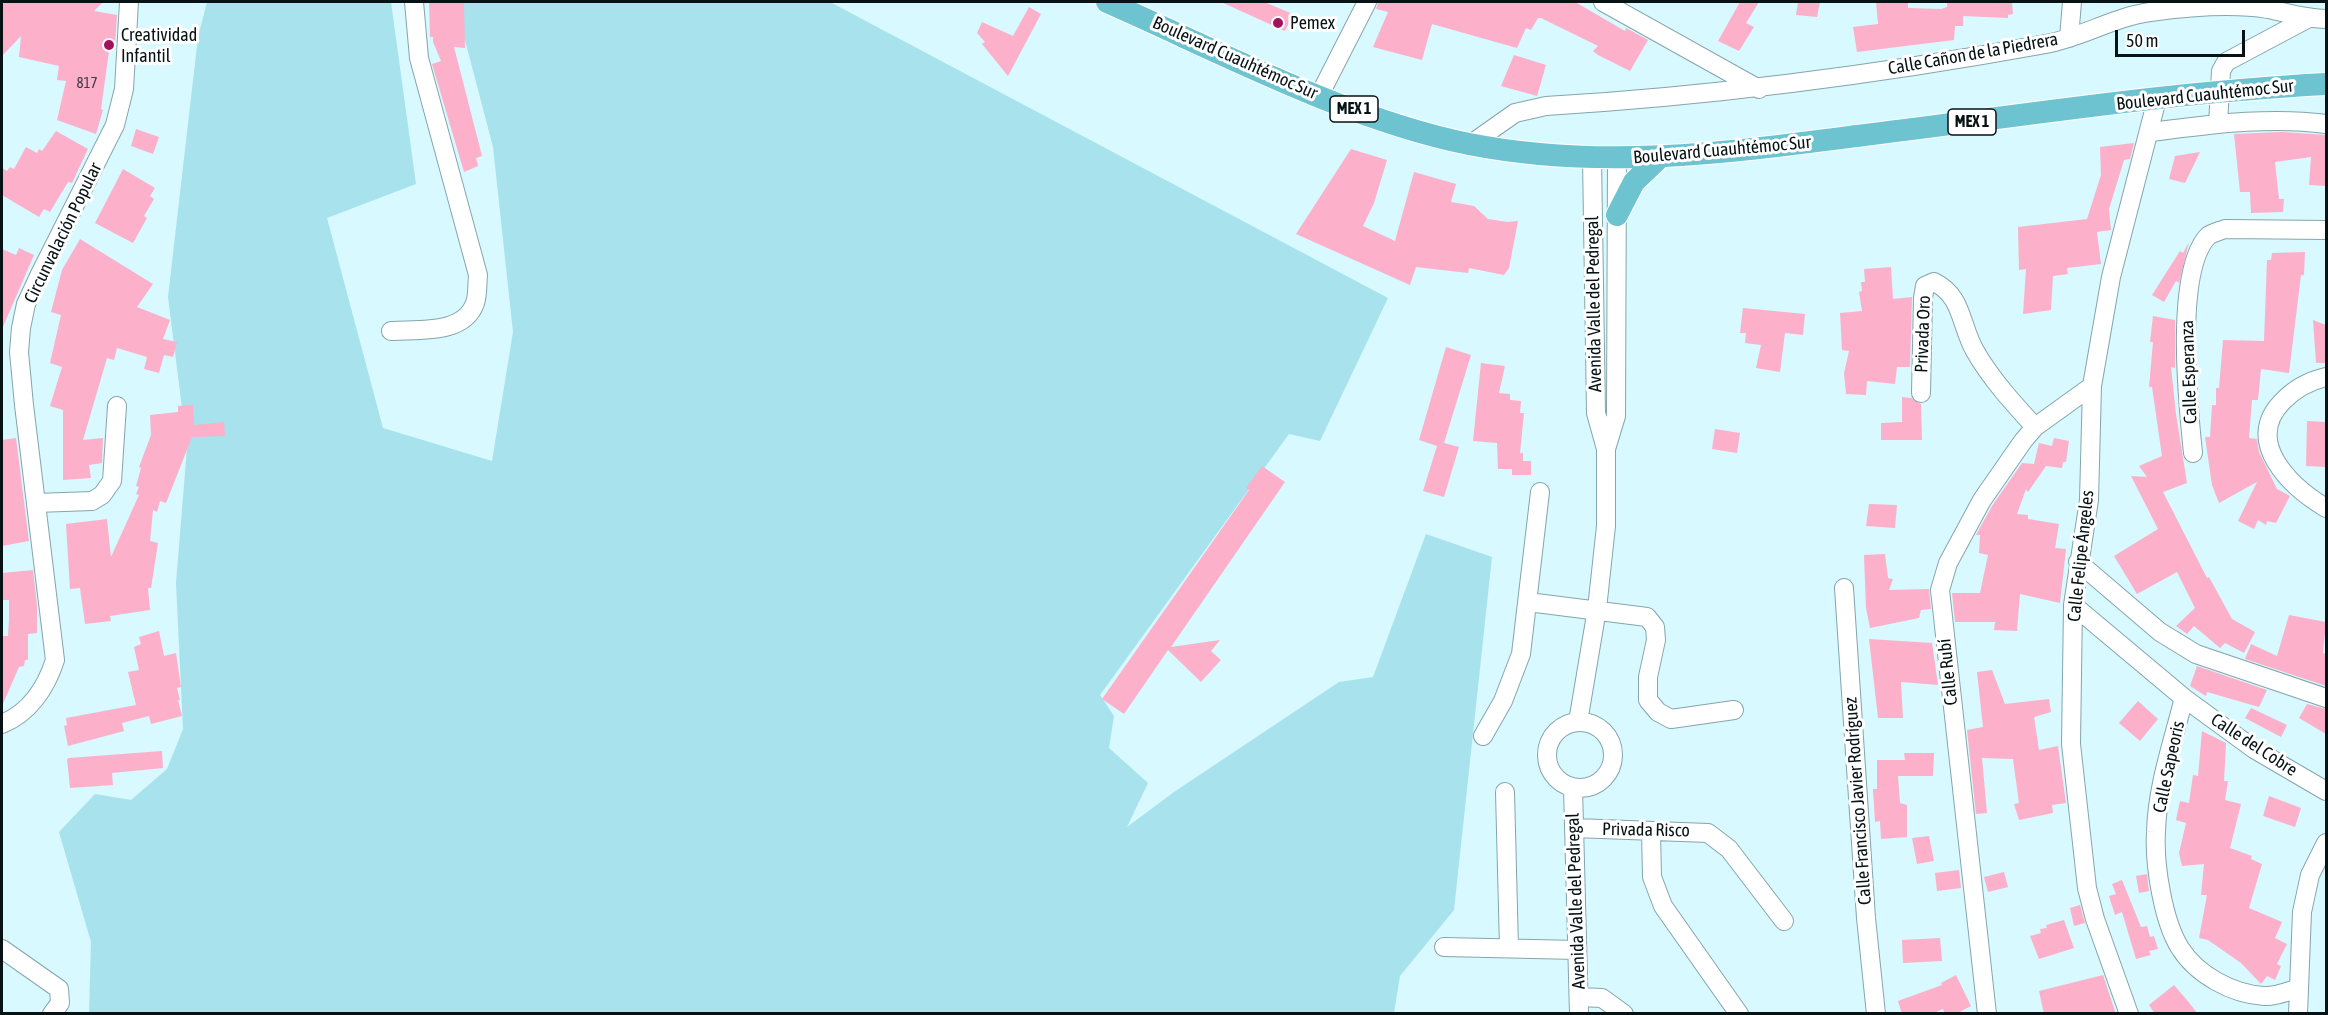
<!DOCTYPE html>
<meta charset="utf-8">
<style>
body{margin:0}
#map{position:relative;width:2328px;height:1015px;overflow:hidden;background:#d7f9ff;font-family:"Asap Condensed",sans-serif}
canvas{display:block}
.frame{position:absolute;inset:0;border:3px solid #061214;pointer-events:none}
.scale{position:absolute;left:2115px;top:30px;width:130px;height:27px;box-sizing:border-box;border:3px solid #061214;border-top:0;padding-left:8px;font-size:18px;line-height:21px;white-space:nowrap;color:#061214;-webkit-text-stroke:4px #fff;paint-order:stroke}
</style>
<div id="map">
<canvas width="2328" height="1015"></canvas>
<div class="frame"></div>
<div class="scale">50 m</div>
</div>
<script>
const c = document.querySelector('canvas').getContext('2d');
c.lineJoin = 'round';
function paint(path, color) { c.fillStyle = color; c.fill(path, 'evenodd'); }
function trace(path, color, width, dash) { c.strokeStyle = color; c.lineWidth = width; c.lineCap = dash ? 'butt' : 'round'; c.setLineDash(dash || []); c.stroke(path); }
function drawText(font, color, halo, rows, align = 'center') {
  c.font = font + ' "Asap Condensed",sans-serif'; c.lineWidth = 6; c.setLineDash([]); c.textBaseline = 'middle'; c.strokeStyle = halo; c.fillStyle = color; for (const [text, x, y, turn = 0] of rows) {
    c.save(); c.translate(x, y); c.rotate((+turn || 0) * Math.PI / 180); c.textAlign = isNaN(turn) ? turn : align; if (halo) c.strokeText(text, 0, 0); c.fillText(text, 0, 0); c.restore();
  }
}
paint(new Path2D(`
 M207,2H391L416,184L327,218L383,428L492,461L513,332L493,147L460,21V2H830L1388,298L1320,441L1289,434L1100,695L1114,716L1109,748L1148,783L1127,827L1174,792L1339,682L1373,677L1426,534L1492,557L1454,910L1400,976L1394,1013H89L91,942L59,832L95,794L131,800L167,769L183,729L176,583L187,448L168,297L198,37Z`), '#a8e2ed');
paint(new Path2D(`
 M2,2H103L94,11L117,15L115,45L110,44L101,109L103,110L96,134L57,120L66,81L57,80L59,66L19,57L21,36L2,56Z
 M429,2H464L465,48L454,47L482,156L476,158L478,166L464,172L432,64L441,61L433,42V37H430Z
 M1221,2H1264L1293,14L1285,31Z
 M1378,2H1575L1625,31L1626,28L1648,40L1630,71L1598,55L1593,51L1598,46L1541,18H1538L1531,30L1526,28L1517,48L1432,24L1422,60L1373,47L1388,12L1376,9Z
 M1740,2H1759L1746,23L1754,27L1739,51L1718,41Z
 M1798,2H1820L1817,17L1796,15Z
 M1876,2H1908V8L1941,9L1947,7V2H2012L2013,14L2008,15V18L1963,16V26H1955L1954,40L1857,52L1853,27L1878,24Z
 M1029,7L1041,14L1008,76L982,44L985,42L977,33L982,22L1013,36Z
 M1514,55L1546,65L1537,96L1501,86Z
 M136,129L159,137L153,154L131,146Z
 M56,131L88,149L72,183L68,182L50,212L44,209L39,217L2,195V168L7,171L10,167L14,169L26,147L37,153L39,149L42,151Z
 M2282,132L2326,135V186L2309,185L2311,157L2275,162L2279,199H2284L2283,212L2251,213L2250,192H2240L2234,134Z
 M2134,143L2130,159L2124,160L2109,209L2111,230L2097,232L2101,264L2067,268L2068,274L2053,276L2051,310L2023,314L2026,269L2019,270L2018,227L2087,219L2101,175L2100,147Z
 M1351,149L1387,160L1374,203L1363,226L1395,241L1414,172L1456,184L1451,202L1474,206L1488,219L1507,222L1518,221L1509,268L1504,275L1469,268L1468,273L1416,267L1410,285L1296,234Z
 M2200,152L2185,183L2169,179L2175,156Z
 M123,169L155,188L150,196L154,199L144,216L147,218L133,243L95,223Z
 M80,239L153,284L137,307L170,320L163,339L177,342L173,357L164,355L159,373L144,369L147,357L117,348L114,360L107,358L83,440L103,438L102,463L89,465L91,478L63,480V410L50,406L62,367L50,363L61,315L51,312L62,270Z
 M2189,242L2179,283L2176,281L2164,302L2152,295L2180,251L2183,253Z
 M19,248L34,255L2,329V249L16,255Z
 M2305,252L2304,275H2301L2289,373L2261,369L2258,400H2252L2249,438L2257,439L2259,452L2277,489L2290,496L2276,523L2267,521L2266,525L2258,520L2254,529L2238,521L2257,482L2219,503L2212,485L2205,437H2210L2212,405H2216V388H2219L2223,340L2264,341L2267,260H2271L2272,253Z
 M1891,267L1893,299L1912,297L1910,367H1897L1895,384L1867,381L1866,395L1846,394L1844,373L1849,351L1842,350L1840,313L1862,311L1859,292L1862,291L1861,282H1865L1864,269Z
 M1743,308L1805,314L1803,335L1785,333L1780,372L1756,368L1761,345L1745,343L1746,333H1740Z
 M2153,316L2175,320V368L2171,367L2176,414L2187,483L2163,492L2207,578L2209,577L2232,619L2255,632L2244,653L2225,643L2220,648L2194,626L2187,634L2176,626L2195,608L2177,572L2137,594L2114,556L2158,529L2131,476L2147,477L2139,466L2162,456L2152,387H2149L2153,342H2150Z
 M2313,320L2326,325V363H2316Z
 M1446,347L1471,355L1444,443L1459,447L1444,497L1423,491L1437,446L1419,440Z
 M1481,363L1505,366L1499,393L1510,394V400L1521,401L1520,413H1524L1520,453H1523V461H1531V475H1512V469H1498L1497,443L1473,441Z
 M1902,397L1911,398L1921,404L1922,440H1881V423L1902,422Z
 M193,405L194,425L224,422L225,436L192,437L166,503L160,501L157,512L153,510L150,541L158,543L151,588H148L150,610L110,616L111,621L85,624L80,588L70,589L66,524L107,519L111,557L139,495L136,494L139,487L136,486L141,468L139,467L151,435L150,415L178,412V406Z
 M2307,421L2326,422V467L2306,466Z
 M1715,429L1740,433L1737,453L1712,449Z
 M16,438L29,541L2,546V440Z
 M2054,438L2069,441L2066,462H2063L2062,468L2046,466L2028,492L2026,489L2017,514L2028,515V519L2059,524L2055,548L2066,549L2060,603L2020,594L2017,631L1994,630L1995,622H1955L1952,593H1980L1988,555L1979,553L1980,535H1976L1992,506L2022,463L2034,464L2039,443L2052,446Z
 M1262,466L1285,482L1171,647L1220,640L1211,651L1221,660L1219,662L1201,682L1168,650L1124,714L1102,699L1249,490L1246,488Z
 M1869,504L1897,505L1895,528L1866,526Z
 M1885,554L1888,578L1893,579L1889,590L1929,589L1931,609L1921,610L1919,618L1870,628L1866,608L1864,555Z
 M33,570L37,605V633L28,634V660H25L24,666L19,667L2,706V636H8L9,620V600H2V573Z
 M2289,615L2326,622L2323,653L2326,654V686L2245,659L2251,644L2277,656Z
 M159,631L164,656L176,653L181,687L177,688L180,700H178L182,716L151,724L149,716L122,723L124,731L68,746L64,726L67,725L66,718L136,705L128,672L139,670L134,647L141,644L139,637Z
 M1869,639L1932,643L1938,685L1901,682L1903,718H1878Z
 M2197,666L2267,690L2259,707L2207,692L2206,696L2190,686Z
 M1992,670L2005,704L2049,699L2051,712L2034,717L2039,750L2058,746L2066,803L2052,805L2053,813L2019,820L2014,804L2019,803L2013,759L1982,758L1987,813L1976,814L1967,730L1983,727L1977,672Z
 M2138,701L2158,719L2140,741L2119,723Z
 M2307,704L2326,709V734L2299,718Z
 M2251,708L2287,725L2281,737L2245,718Z
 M2202,731L2226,743L2224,781H2228L2225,800L2241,804L2230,848L2252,856L2251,859L2262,864L2249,908L2282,922L2275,938L2287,944L2277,964L2281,966L2275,980L2267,976L2261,984L2241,963L2208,940L2199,938L2207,895H2201L2204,864L2182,866L2179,853L2186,823L2176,820L2180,801L2189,803L2193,775L2198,776Z
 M162,751L163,768L112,773L113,785L70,788L67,759L69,758Z
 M1904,753H1934L1933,776H1898L1900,803L1907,805V837L1881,839L1880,821L1875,822L1873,789H1877V760H1905Z
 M2269,796L2301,808L2295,827L2263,816Z
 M1929,836L1934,861L1917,864L1912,838Z
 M1959,870L1961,888L1937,891L1935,873Z
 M2004,872L2008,887L1988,892L1984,877Z
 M2147,874L2149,891L2139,893L2136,876Z
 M2122,880L2141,927L2147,926L2150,937L2154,936L2158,949L2149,951L2151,955L2136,959L2122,912L2115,915L2109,896L2116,894L2112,884Z
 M2080,905L2085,923L2074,926L2070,908Z
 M2064,920L2074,948L2039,959L2030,936L2041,933L2040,929L2047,928L2046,925Z
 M1940,938L1942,961L1903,963L1902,940Z
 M1956,975L1971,1006L1956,1014H1945L1943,1009L1932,1014H1902L1898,1001L1942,985L1941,983Z
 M2103,975L2116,1014H2044L2039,991Z
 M2174,985L2186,999L2198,1014H2155L2149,1005Z`), '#fcb0ca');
const minor = new Path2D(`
 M1603,2L1759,89
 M2069,38L2072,2
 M1319,96L1367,2
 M2218,124L2221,71L2226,62L2307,19
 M2150,132C2208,125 2268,116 2326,124
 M1471,144L1515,113L1546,106C1714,96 1881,74 2046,44C2083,37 2114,17 2150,12C2187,7 2232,3 2268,9C2288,13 2306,19 2326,19
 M391,331C418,329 464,335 475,303C478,295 477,284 478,275L419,58L414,2
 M2326,377C2309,381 2294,389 2282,402C2243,442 2291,487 2326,508
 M1921,393L1923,298L1925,286L1934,282C1963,296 1960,325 1975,351C1991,379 2013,403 2035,427
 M1606,449L1616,416L1617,160
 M2193,453C2188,405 2174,272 2208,236C2212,233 2220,231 2225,229L2326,230
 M36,503L92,501L102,495L112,481L117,406
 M2078,562L2160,632L2196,654L2326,698
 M1844,588L1866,918L1876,1014
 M1528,602L1647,617L1655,627L1656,640L1648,677V700L1658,712L1671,719L1734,710
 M2073,605L2184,698L2254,749L2326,791
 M2184,698C2173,741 2157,787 2156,832C2154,864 2163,921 2180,948C2197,975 2232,994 2264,996C2275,997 2289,991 2299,988
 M1547 755a33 33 0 1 1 66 0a33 33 0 1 1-66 0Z
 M1578,722L1597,609L1606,526V449L1596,413L1592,158
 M2,724C29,713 46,688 55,660L24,405L19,352L21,328L26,304L40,274L115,125L124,89L129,2
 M1483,736L1503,701L1521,654L1540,492
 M1573,788L1579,1014
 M1505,792L1509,948
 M1575,828L1708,833L1729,849L1784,921
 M1651,832L1652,877L1663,906L1739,1014
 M1444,947L1577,950
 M2,949L59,989L60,1003L52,1014
 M1579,997L1602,998L1624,1014
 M1987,1014L1940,590L1948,563L1982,500L2023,441L2035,427L2092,386
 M2129,1014L2095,919L2087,888L2071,744L2073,605L2089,500L2092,386L2111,277L2157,99
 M2298,1014L2302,912L2310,875L2326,843`);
const major = new Path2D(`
 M1107,2C1221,52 1346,119 1469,144C1601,170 1726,153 1857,136C2013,117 2169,92 2326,84
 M1617,215L1634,182L1659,158`);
trace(minor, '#85a5ab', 20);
trace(major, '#fff', 24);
trace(minor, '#fff', 18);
trace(major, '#6dc4d0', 22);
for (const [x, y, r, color] of [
 [1278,23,6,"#a1145d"],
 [109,45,6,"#a1145d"]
]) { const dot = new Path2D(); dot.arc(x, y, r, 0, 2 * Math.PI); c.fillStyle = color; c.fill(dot); trace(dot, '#fff', 2); }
drawText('15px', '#443a42', null, [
 ["817",87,83]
]);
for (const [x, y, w] of [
 [1354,109,48],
 [1972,122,48]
]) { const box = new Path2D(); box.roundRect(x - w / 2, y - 13, w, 26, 4.5); c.fillStyle = '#fff'; c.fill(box); trace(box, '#061214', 1.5); }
drawText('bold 16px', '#061214', null, [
 ["MEX 1",1354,109],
 ["MEX 1",1972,122]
]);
drawText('18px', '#061214', '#fff', [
 ["Pemex",1290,23],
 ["Creatividad",121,35],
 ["Infantil",121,56]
], 'left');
drawText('18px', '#061214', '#fff', [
 ["Calle Cañon de la Piedrera",1973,54,-10],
 ["Boulevard Cuauhtémoc Sur",1235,58,24],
 ["Boulevard Cuauhtémoc Sur",2205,95,-6],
 ["Boulevard Cuauhtémoc Sur",1722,150,-5],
 ["Circunvalación Popular",63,233,-64],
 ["Avenida Valle del Pedregal",1594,304,-91],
 ["Privada Oro",1923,334,-88],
 ["Calle Esperanza",2189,372,-92],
 ["Calle Felipe Ángeles",2081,556,-84],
 ["Calle Rubí",1948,672,-96],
 ["Calle del Cobre",2254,745,33],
 ["Calle Sapeoris",2169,767,-78],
 ["Calle Francisco Javier Rodríguez",1858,801,-94],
 ["Privada Risco",1646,830,1],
 ["Avenida Valle del Pedregal",1576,901,-92]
]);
</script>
